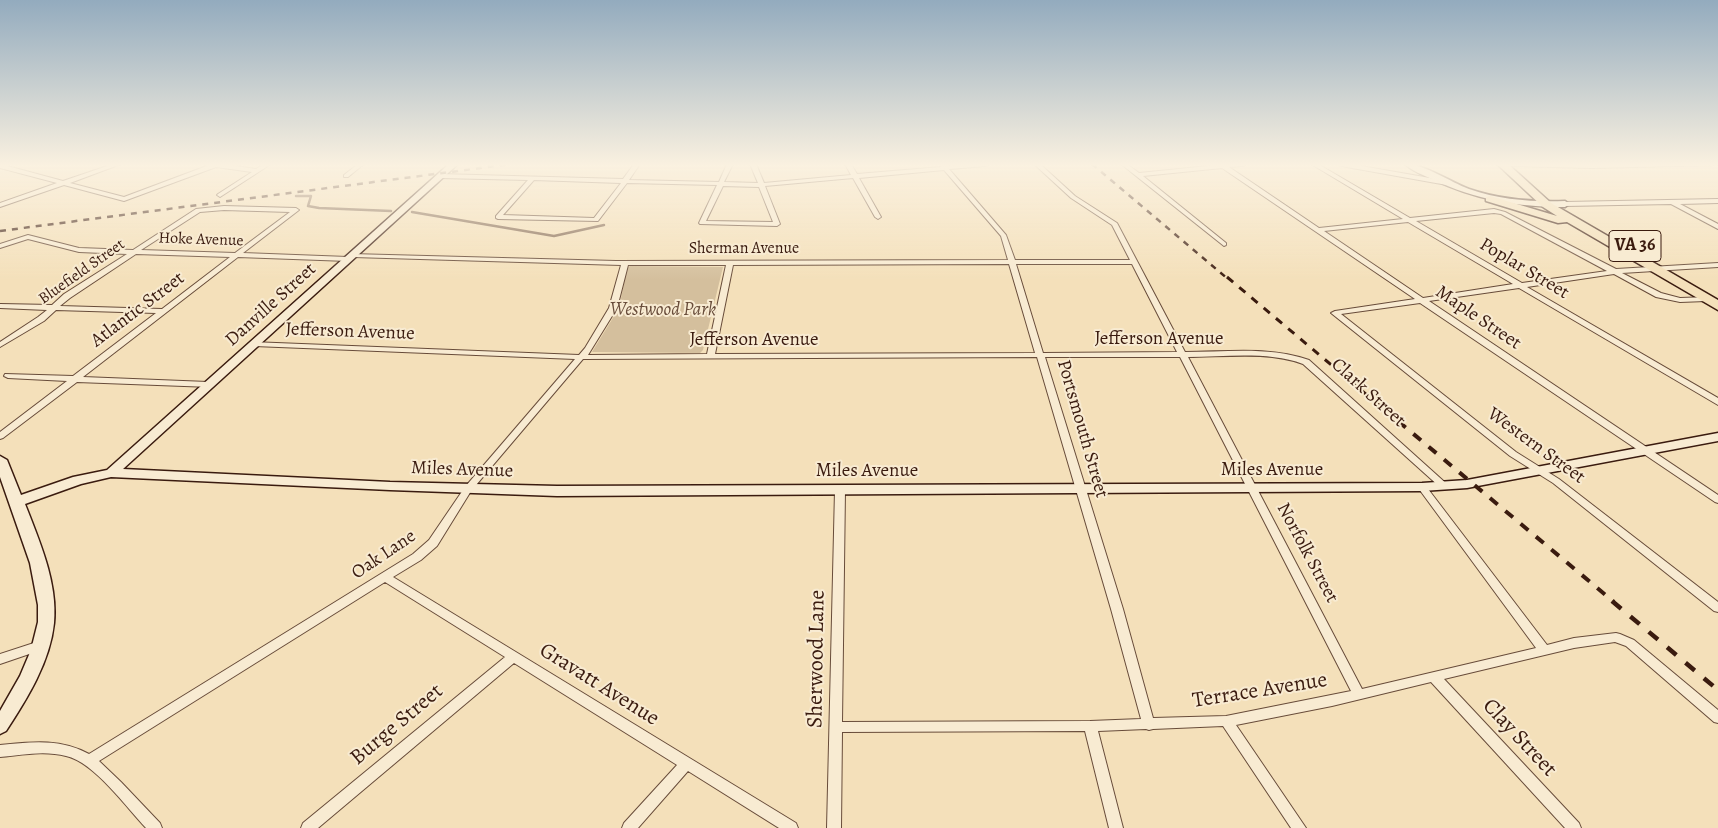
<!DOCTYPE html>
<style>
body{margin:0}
canvas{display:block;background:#f4e0ba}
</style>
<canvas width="1718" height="828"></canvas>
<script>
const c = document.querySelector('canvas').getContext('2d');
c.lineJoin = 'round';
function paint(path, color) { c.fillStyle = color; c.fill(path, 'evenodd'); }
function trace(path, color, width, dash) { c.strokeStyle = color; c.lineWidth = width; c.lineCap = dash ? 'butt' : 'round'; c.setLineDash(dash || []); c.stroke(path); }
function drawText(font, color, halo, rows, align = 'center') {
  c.font = font + ' Alegreya,serif'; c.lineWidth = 4; c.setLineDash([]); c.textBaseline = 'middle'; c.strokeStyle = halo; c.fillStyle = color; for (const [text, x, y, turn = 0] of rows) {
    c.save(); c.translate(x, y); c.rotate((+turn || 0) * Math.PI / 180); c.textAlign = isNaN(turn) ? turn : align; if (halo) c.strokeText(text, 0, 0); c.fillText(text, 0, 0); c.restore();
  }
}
paint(new Path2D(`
 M630,266L723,267L703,350L700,353L592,352L619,308L627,268Z`), '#d4bf9d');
trace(new Path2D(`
 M296,196H311L308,206L319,208L391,211
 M412,212L554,236L604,225`), '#846953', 2.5);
const street = new Path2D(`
 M0,164L63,181L113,164H121L70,183L124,197L212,164H222L256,169L264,164H271L220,197L217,195L218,194L252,172L216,167L124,201L64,185L0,207V203L57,183L0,168Z
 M358,164H364L348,177H344V175Z
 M634,164H640L629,180L719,182L727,164H733L724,182L758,183L750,164H756L764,183L851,175L845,164H851L857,174L941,167L939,164H945L947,166L989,164L986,166L949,169L1006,235L1015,260H1130L1112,225L1071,198L1034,164H1040L1075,196L1117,223L1185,352C1226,352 1270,346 1309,360L1449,486L1444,489L1441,488L1303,364C1268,351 1225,357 1188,357L1362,689L1536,648L1419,489L1417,487L1422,484L1425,485L1547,645L1574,638L1616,633L1620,634L1634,640L1718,710V723L1714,722L1626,646L1615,642L1574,648L1444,679L1579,823L1581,828H1565L1431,682L1332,706L1236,725L1306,828H1291L1223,726L1153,729L1149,730L1146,729L1098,731L1123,828H1109L1085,731L842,732L841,828H827L835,490L837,488H843L845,490L842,722L1090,721L1141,719L1111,609L1037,357L583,359L471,491L437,546L421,560L393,577L796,823L798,828H779L688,771L638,828H622L624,823L677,765L514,663L318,828H301L303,823L505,657L385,582L99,761L121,782L160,823L162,828H146C126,807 94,762 66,756C44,750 22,755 0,757V745C31,742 60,738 89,754L413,554L429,540L465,487L575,359L254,346L250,344L251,342L579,355L585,348L609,308L621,265L353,257L350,255L351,254L616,261L1008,260L1001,236L944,170L859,178L881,217L878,219L875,217L853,178L765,186L780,224L777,226L700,224L699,223L717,185L627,183L598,221L498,219L496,218V216L528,180L440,178L437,176L440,174L623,179ZM534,180L621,183L594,218L503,215ZM723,186L759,187L773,222L706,221ZM1009,264L1035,353L715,354L733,265ZM1016,264H1132L1177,352L1043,353ZM628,265H726L707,354L588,355L617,308ZM1045,357H1180L1351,691L1226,716L1153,718L1123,609Z
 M1121,164H1127L1139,173L1218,165L1217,164H1246L1243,166L1229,167L1319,228L1403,219L1311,164H1318L1410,218L1494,209L1505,212L1616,269L1718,263V267L1622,273L1661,293L1680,298L1709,297V301H1706L1680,302L1656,297L1614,274L1527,287L1718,398V405L1519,288L1429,301L1718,495V503L1715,502L1420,303L1341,314L1516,452L1559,479L1718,602V612L1714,611L1553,483L1510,456L1331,313L1335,311L1415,299L1222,168L1143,176L1226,243V245L1224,246ZM1494,213L1501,214L1607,271L1522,283L1416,221ZM1408,222L1513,284L1423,298L1324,231Z
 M1338,164H1350L1447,181L1450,183L1447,185L1341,166Z
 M1508,164H1718V165L1592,168L1511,166Z
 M1718,199V203L1680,204L1718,224V229L1671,204L1565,206L1562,204L1565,202Z
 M224,206L296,208L299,210L243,253L348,257L351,259L348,261L238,257L83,377L208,382L211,383L212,385L211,387L77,382L3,438L0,439V432L67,381L8,378L4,376L5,374L73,376L156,313L56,310L44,321L0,347V342L38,317L47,310L0,308V304L52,305L64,294L127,254L79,252L28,239L0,248V244L28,235L79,248L133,250L196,209ZM224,210L290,212L235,253L141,250L200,212ZM136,254L230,257L162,309L60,306L70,298Z
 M40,641L44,643L46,646L44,649L0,664V654Z`);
const secondary = new Path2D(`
 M449,164H458L123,469L390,482L557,486L1422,483L1467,480L1718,433V441L1467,488L1422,491L557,496L390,490L111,477L81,484L25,504C39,540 58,583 54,623C50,662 27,699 6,731L0,734V711L20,676L31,650L38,622V605L30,563L0,477V456L7,460L21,495L73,477L107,470Z
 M1405,164C1425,164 1450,182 1469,189C1501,200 1532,202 1565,201L1569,204L1565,207C1517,207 1476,200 1432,179C1423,175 1412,171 1405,164Z`);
const highway = new Path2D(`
 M1497,164H1508L1551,203L1718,300V310L1567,222L1558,223L1486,201V197L1490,196L1557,216L1543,207Z`);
trace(street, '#684c3a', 2);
trace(secondary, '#3a1b0f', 3);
trace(highway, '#3a1b0f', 3);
paint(street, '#f8ebd2');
paint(secondary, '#f8ebd2');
paint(highway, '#f4e0ba');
trace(new Path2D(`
 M1092,164L1228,279
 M0,231L511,164`), '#3a1b0f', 2.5, [6, 6]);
trace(new Path2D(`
 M1227,277L1399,422`), '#3a1b0f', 3, [8, 8]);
trace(new Path2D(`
 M1398,421L1614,602`), '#3a1b0f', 4, [10, 10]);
trace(new Path2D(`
 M1612,601L1718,690`), '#3a1b0f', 4.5, [12, 12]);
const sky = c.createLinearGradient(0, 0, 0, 280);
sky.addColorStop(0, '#93abbe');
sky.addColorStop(0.59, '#faf1e0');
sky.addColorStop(1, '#faf1e000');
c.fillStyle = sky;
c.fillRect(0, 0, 1718, 280);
drawText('16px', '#3a1b0f', '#f8ebd2', [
 ["Hoke Avenue",201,240,2],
 ["Sherman Avenue",744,249],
 ["Bluefield Street",82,272,-35]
]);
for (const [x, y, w] of [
 [1635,246,52]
]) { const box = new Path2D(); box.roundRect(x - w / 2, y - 15.5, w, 31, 4); c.fillStyle = '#f8ebd2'; c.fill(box); trace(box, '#3a1b0f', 1); }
drawText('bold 18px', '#3a1b0f', null, [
 ["VA 36",1635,246]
]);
drawText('19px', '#3a1b0f', '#f8ebd2', [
 ["Poplar Street",1524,269,31],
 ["Danville Street",271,305,-42],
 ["Atlantic Street",138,310,-37],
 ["Maple Street",1478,318,34],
 ["Jefferson Avenue",350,332,2],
 ["Jefferson Avenue",1159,339],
 ["Jefferson Avenue",754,340],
 ["Clark Street",1368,393,42],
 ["Portsmouth Street",1082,429,74],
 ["Western Street",1536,446,36],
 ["Miles Avenue",462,470,2],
 ["Miles Avenue",1272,470],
 ["Miles Avenue",867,471],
 ["Norfolk Street",1307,553,62],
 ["Oak Lane",384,555,-34]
]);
drawText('italic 19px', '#684c3a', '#f8ebd2', [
 ["Westwood Park",663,310]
]);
drawText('22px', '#3a1b0f', '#f8ebd2', [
 ["Sherwood Lane",817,659,-89],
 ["Gravatt Avenue",599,685,32],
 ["Terrace Avenue",1260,691,-9],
 ["Burge Street",397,725,-40],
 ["Clay Street",1519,738,47]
]);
</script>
